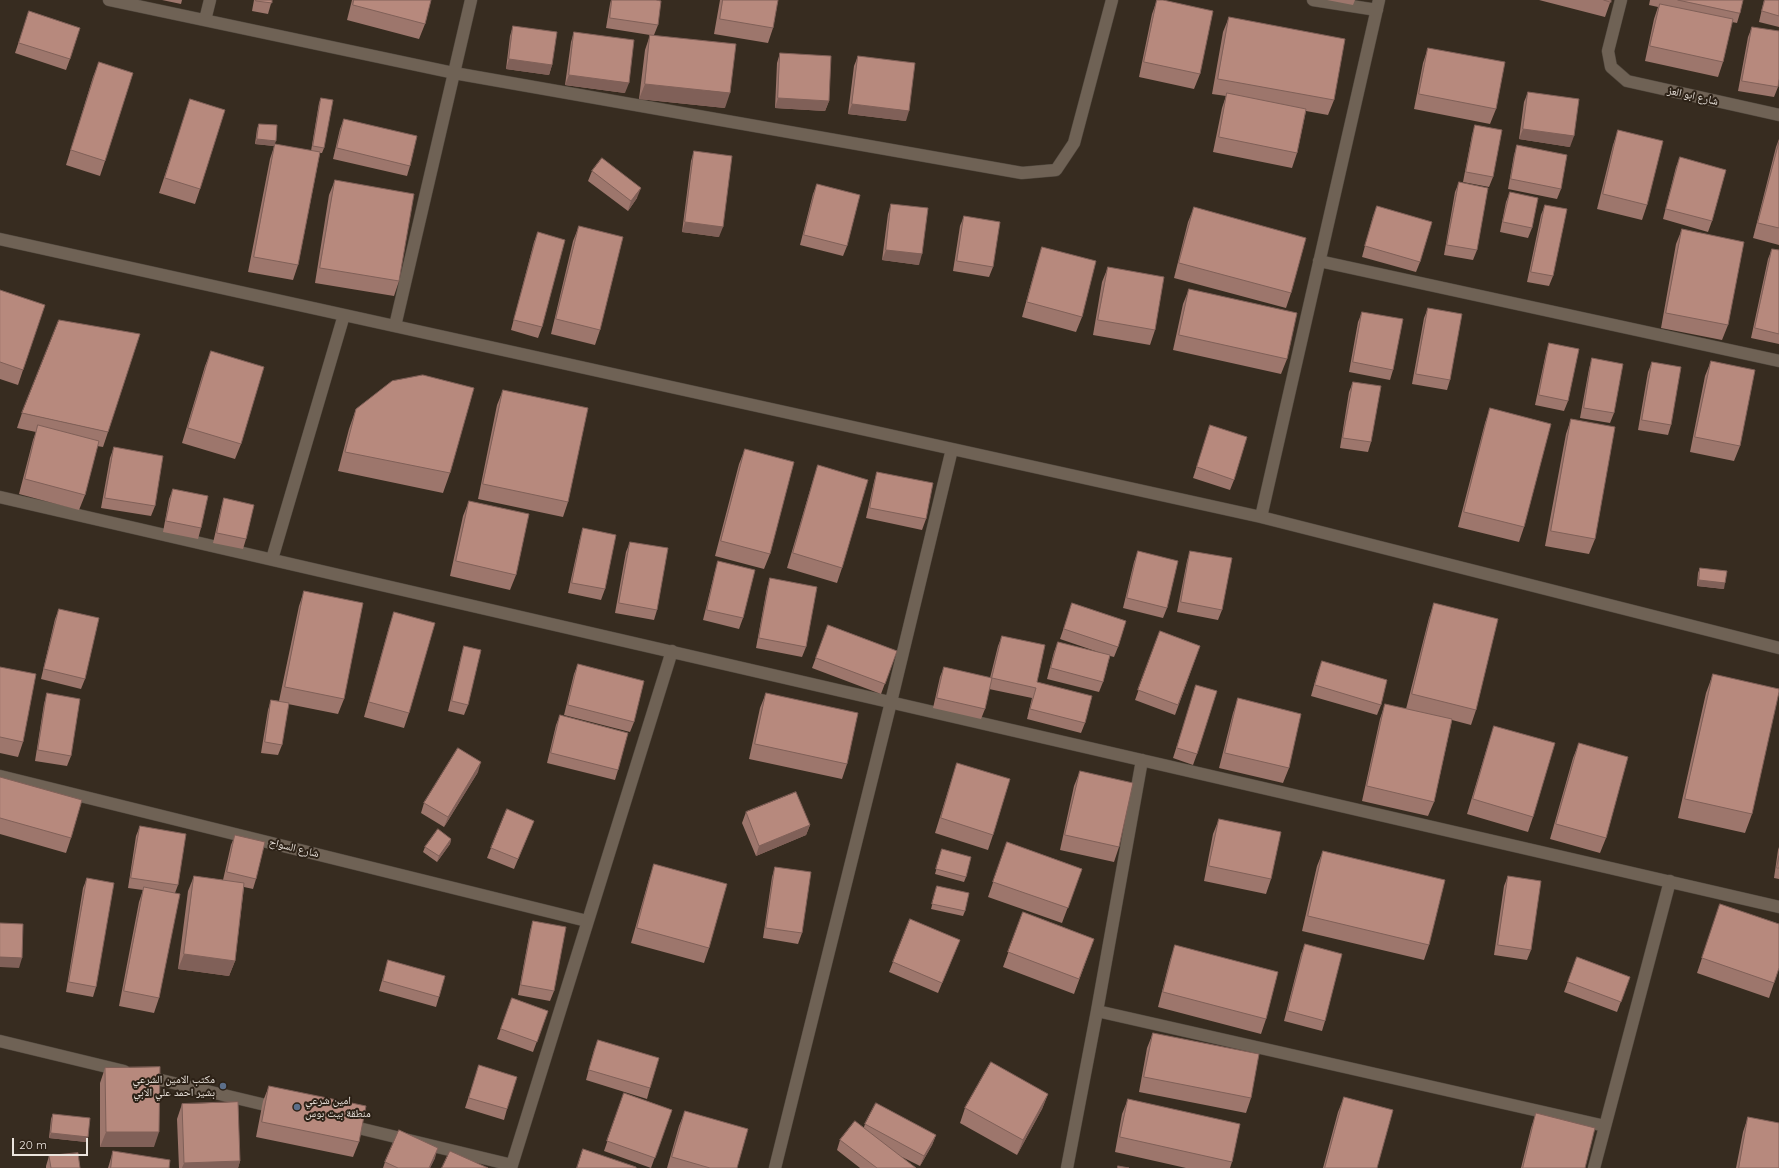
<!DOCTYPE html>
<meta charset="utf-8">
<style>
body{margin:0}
#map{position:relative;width:1779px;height:1168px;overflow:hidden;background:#372c20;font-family:Quicksand,sans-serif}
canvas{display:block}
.scale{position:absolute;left:12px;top:1138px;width:76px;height:18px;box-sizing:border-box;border:2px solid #ebe4dd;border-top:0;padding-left:5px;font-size:12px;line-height:14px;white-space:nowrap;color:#ebe4dd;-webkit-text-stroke:3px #2d2217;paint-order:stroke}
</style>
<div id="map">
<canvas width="1779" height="1168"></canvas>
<div class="scale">20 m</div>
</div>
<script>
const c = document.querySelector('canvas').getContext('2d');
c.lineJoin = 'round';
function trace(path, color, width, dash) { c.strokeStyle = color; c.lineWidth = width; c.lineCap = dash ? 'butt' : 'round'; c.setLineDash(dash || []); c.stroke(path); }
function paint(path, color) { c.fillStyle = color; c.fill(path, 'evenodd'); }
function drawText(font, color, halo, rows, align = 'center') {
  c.font = font + ' Quicksand,"Noto Naskh Arabic",sans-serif'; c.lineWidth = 4; c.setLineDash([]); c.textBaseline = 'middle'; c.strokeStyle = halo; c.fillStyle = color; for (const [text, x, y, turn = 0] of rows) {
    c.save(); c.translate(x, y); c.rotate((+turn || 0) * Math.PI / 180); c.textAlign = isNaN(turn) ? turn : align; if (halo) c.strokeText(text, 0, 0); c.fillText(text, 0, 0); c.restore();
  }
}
const minor = new Path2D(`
 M109,0L454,73L1022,173L1056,170L1074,143L1112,0
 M1313,0L1377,10
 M1621,0L1608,51L1611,67L1627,81L1779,115
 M205,20L210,0
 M0,239L1261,517L1779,648
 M1319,261L1779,361
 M395,326L471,0
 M0,497L1779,907
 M1261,517L1379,0
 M272,559L344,315
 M0,776L587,921
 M1097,1011L1605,1126
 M0,1041L124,1071
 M144,1076L278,1108
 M346,1125L512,1165
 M511,1168L672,651
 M775,1168L891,702L952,449
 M1067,1168L1097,1011L1142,760
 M1594,1168L1670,881`);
trace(minor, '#534a40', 13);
trace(minor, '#6f6255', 12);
paint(new Path2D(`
 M162,0H182L181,4Z
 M254,0H272L268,14L252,11Z
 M352,0H431L425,24L419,39L347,20Z
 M611,0H656L658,25L654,35L725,108L639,99L645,50L650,35L606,28L610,4Z
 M720,0H778L773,28L768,43L714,34Z
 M1157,0L1200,74L1194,89L1139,77L1152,14Z
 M1327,0H1355L1353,5Z
 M1539,0H1611L1605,17Z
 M1650,0H1743L1740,13L1737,23L1732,22L1723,62L1718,77L1645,61L1654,19L1658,7L1649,5Z
 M1764,0H1779V27L1759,22Z
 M29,11L70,59L66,70L15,53Z
 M1229,17L1334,100L1328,115L1306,111L1297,153L1292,168L1213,152L1222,108L1226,96L1212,94L1223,32Z
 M513,26L552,65L549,75L506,69L510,36Z
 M1752,27L1778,87L1774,97L1738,91L1748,37Z
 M574,32L625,93L565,85L571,42Z
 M1428,48L1496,109L1490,124L1414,109L1423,63Z
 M780,53L829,101L825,111L775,108L777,63Z
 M858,56L906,121L848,114L854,66Z
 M99,62L105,161L100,176L66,165L93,77Z
 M1528,92L1570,147L1519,139L1524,102Z
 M321,98L324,148L322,153H320L298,265L293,280L248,272L270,159L275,144L311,151L319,103Z
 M190,99L200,189L195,204L159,193Z
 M344,119L410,166L407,176L333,159L340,129Z
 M259,124L274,146L255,144L257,129Z
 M1475,125L1493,177L1489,187L1463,182L1472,135Z
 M1618,130L1647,205L1642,220L1597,209L1613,145Z
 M1779,139V245L1753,238L1776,147Z
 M1517,145L1561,189L1557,199L1508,189L1514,155Z
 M694,151L719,237L682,232L691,161Z
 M1680,157L1712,221L1708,232L1663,219L1676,167Z
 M592,171L637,198L628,211L588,181Z
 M335,180L399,281L394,296L315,283L329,195Z
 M1459,182L1477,250L1473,260L1444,255L1455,192Z
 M817,184L847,246L843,256L800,245L813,194Z
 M1510,192L1532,228L1528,238L1500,232L1506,202Z
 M891,204L919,265L882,260L888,214Z
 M1545,205L1553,276L1549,286L1527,282L1541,215Z
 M1377,206L1420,262L1416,272L1362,257L1373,216Z
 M1194,207L1291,293L1286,308L1174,278L1188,222Z
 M964,216L993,267L989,277L953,271L960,226Z
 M579,226L600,330L595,345L551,334L573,241Z
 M1682,229L1728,325L1722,340L1661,328L1676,244Z
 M538,232L542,327L538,338L511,330L534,242Z
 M1042,247L1082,317L1076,332L1022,317L1037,262Z
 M1772,249L1779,250V344L1751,338L1768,259Z
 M1108,267L1155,330L1150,345L1093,335L1102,282Z
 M1189,289L1287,359L1281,374L1173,350L1183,304Z
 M0,290L23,370L18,385L0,379Z
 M1428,308L1450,380L1447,390L1412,384L1424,318Z
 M1362,312L1393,370L1390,380L1349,372L1358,322Z
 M1549,343L1568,401L1564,411L1535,405L1546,353Z
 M211,351L241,444L235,459L182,443L205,366Z
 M1592,358L1614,413L1610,423L1580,418L1589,369Z
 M1711,361L1740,446L1734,461L1690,452L1705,376Z
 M1652,362L1671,425L1668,435L1638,430L1648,372Z
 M1353,382L1371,442L1368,452L1340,448L1349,392Z
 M503,390L568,502L563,517L478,499L497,405Z
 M1490,408L1524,527L1519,542L1458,527L1485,423Z
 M356,409L450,473L443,493L338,471L349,429Z
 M22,413L108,432L103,447L97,446L85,495L79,510L19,494L33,440L36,432L17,428Z
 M1571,419L1595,539L1589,554L1545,546L1566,434Z
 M1210,425L1234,480L1230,490L1193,478Z
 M114,447L155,506L151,516L101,508L110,458Z
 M745,449L770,554L764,569L715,556L739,464Z
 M818,465L842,568L837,583L787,568L813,480Z
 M877,472L926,519L922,530L866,518L874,482Z
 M173,489L201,528L198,539L163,532L169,499Z
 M224,498L246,539L243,549L213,543L221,508Z
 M469,501L516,575L510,590L450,576L463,516Z
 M583,528L605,589L601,600L568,593L580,538Z
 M630,542L657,610L654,620L615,613L626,552Z
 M1138,551L1167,608L1163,618L1123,608L1134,562Z
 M1190,551L1222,610L1218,620L1177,612L1187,561Z
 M718,561L743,618L739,629L703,620L715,571Z
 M1700,568L1724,589L1697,586L1698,573Z
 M770,578L806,647L802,657L756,648L767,588Z
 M304,591L344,699L338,714L288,704L282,745L278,755L261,753L268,710L271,700L279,701L299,606Z
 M1072,603L1118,647L1114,657L1110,656L1103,682L1099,692L1047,679L1054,652L1058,642L1107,655L1060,639Z
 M1434,603L1476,710L1471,725L1452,720L1434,802L1428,816L1362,801L1380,719L1385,704L1406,709L1429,618Z
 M59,609L85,679L81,689L41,679L55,619Z
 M394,612L409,713L404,728L364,717L389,627Z
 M828,625L897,651L881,694L812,668Z
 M1160,631L1200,646L1175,715L1135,700Z
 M1002,636L1037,682L1085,723L1081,733L1027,719L1032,698L989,689L985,709L981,719L933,708L940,677L944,667L990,678L998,646Z
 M464,646L468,705L464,715L448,711L461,656Z
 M1322,661L1381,705L1377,715L1311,696L1318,671Z
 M578,664L634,722L630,732L564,715L574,674Z
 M0,667L23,742L18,757L0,753Z
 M1713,674L1752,814L1745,833L1678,818L1706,693Z
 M1196,685L1197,754L1193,765L1173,758Z
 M47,693L71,756L67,766L35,761L44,704Z
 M766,693L847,764L842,779L749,759L760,708Z
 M1238,698L1289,768L1283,783L1219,768L1233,713Z
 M560,715L618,770L615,780L547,763L556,725Z
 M1494,726L1533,817L1528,832L1467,814L1489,741Z
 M1579,743L1606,838L1600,853L1550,839L1573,758Z
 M957,763L993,835L988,850L935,833L952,778Z
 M1080,771L1119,847L1114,862L1060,850L1074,786Z
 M478,772L444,827L421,813L424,803Z
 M0,777L71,838L66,853L0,834Z
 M746,812L810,825L806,835L756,856L742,823Z
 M1219,819L1271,879L1266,894L1204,881L1213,834Z
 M534,821L514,869L487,858L491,848Z
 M140,826L178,885L175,893L159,998L154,1013L119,1006L139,902L143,890L128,888L136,836Z
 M235,835L256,879L253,889L244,887L235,961L229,976L178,969L188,891L194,876L223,880L231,845Z
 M451,839L450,844L437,862L423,852L425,847Z
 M1007,842L1082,869L1062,923L988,897Z
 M1779,847V879L1774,878L1778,850Z
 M942,849L966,877L964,882L935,874Z
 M1323,851L1429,945L1424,960L1302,931L1317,866Z
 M654,864L709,948L704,963L631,943L649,879Z
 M775,867L802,933L798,944L763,938L772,877Z
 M1508,876L1531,950L1527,960L1494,955L1504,886Z
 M87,878L96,987L93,997L66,992L83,888Z
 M937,886L965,911L963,916L931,909Z
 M1720,904L1774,983L1769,998L1697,973Z
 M1023,912L1094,939L1074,994L1003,967Z
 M533,921L554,991L550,1001L518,995L530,931Z
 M960,940L938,993L889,972L893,962Z
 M1305,944L1325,1021L1322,1031L1284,1021L1301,954Z
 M1175,945L1266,1019L1261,1034L1158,1007L1170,960Z
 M1577,957L1630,977L1617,1012L1564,992Z
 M388,960L439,997L436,1007L379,991L385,970Z
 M512,998L548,1011L533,1052L497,1039Z
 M1153,1033L1251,1098L1246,1113L1139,1092L1147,1048Z
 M598,1040L650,1088L647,1099L586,1080L594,1050Z
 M479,1065L507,1109L504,1120L465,1108Z
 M105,1068L154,1147H100V1083Z
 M269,1086L359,1142L353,1157L256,1137L263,1101Z
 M624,1093L672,1110L651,1168L604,1151Z
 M1048,1094L1042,1109L1017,1155L960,1123L965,1108Z
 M1344,1097L1377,1168H1323L1338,1112Z
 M1128,1099L1232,1162L1230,1168H1186L1115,1152L1122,1114Z
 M182,1104L240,1161L238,1168H179L177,1119Z
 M685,1111L737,1168H667L679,1126Z
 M1536,1113L1585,1168H1521L1531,1128Z
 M53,1114L86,1142L49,1138L51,1119Z
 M1748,1117L1779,1168H1736L1743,1132Z
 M865,1124L936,1135L932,1145L920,1166L900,1156L916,1168H860L837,1150L840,1140L864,1127Z
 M113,1151L169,1168H108Z
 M49,1156L80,1168H46V1166Z
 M435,1158L430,1168H383L385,1162Z`), '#9d766c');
paint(new Path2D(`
 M509,59L552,65L549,75L506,69Z
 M569,75L629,83L625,93L565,85Z
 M645,84L730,93L725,108L639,99Z
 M778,98L829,101L825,111L775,108Z
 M852,104L909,111L906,121L848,114Z
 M1523,129L1574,136L1570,147L1519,139Z
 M257,139L276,141L274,146L255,144Z
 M641,188L637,198L628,211L631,201Z
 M685,222L723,227L719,237L682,232Z
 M886,250L922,254L919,265L882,260Z
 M1699,580L1725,583L1724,589L1697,586Z
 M481,762L478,772L444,827L448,817Z
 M810,825L806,835L756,856L759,846Z
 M451,839L450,844L437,862L439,856Z
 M184,954L235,961L229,976L178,969Z
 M0,957L22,958L19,968L0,967Z
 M1048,1094L1042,1109L1017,1155L1023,1140Z
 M106,1132H159L154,1147H100Z
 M51,1133L88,1137L86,1142L49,1138Z
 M936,1135L932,1145L920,1166L924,1156Z
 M438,1148L435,1158L430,1168H429Z
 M240,1161L238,1168H182L184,1163Z`), '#806058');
const building = new Path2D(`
 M256,0H272V3L256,1Z
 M354,0H431L425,24L353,5Z
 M612,0H656L661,1L658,25L610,18Z
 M723,0H778L773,28L720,19Z
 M1157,0H1163L1213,11L1200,74L1144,62Z
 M1604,0H1611V2Z
 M1678,0H1743L1740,13Z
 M1765,0H1779V16L1762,11Z
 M1660,4L1733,19L1723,62L1650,46Z
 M29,11L80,28L70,59L19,43Z
 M1229,17L1345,39L1334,100L1218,79Z
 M513,26L557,32L552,65L509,59Z
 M1752,27L1779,31V79L1778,87L1742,81Z
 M574,32L634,40L629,83L569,75Z
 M650,35L736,44L730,93L645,84Z
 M1428,48L1505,62L1496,109L1419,94Z
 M780,53L831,56L829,101L778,98Z
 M858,56L915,63L909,111L852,104Z
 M99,62L133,73L105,161L71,150Z
 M1528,92L1579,99L1574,136L1523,129Z
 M1227,93L1306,109L1297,153L1219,137Z
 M321,98L333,100L324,148L313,146Z
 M190,99L225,110L200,189L165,178Z
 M344,119L417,136L410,166L337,148Z
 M259,124L277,125L276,141L257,139Z
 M1475,125L1502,130L1493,177L1466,172Z
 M1618,130L1663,141L1647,205L1603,194Z
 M1779,142V228L1758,223Z
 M275,144L320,152L298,265L254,257Z
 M1517,145L1567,155L1561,189L1511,179Z
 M694,151L732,156L723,227L685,222Z
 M1680,157L1726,170L1712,221L1666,209Z
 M602,158L641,188L631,201L592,171Z
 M335,180L414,194L399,281L320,268Z
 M1459,182L1488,188L1477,250L1447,245Z
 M817,184L860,195L847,246L804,235Z
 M1510,192L1538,198L1532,228L1503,222Z
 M891,204L928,208L922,254L886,250Z
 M1545,205L1567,209L1553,276L1531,272Z
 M1377,206L1432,222L1420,262L1365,246Z
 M1194,207L1306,238L1291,293L1179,263Z
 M964,216L1000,222L993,267L957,261Z
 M579,226L623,237L600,330L556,319Z
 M1682,229L1744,242L1728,325L1666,313Z
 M538,232L565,240L542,327L514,320Z
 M1042,247L1096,261L1082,317L1027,302Z
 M1772,249L1779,250V334L1755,328Z
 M1108,267L1164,277L1155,330L1098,320Z
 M1189,289L1297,313L1287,359L1179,335Z
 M0,290L45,305L23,370L0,362Z
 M1428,308L1462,314L1450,380L1416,374Z
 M1362,312L1403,319L1393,370L1353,362Z
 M59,320L140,334L108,432L22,413Z
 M1549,343L1579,349L1568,401L1539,395Z
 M211,351L264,367L241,444L188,428Z
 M1592,358L1623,364L1614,413L1584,408Z
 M1711,361L1755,370L1740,446L1695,437Z
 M1652,362L1681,367L1671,425L1642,420Z
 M423,375L474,388L450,473L345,452L356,409L392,381Z
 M1353,382L1381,386L1371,442L1343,438Z
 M503,390L588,408L568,502L483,484Z
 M1490,408L1551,424L1524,527L1464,512Z
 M1571,419L1615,427L1595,539L1551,531Z
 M38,425L99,441L85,495L25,479Z
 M1210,425L1247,437L1234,480L1197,467Z
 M114,447L163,456L155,506L105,498Z
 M745,449L794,462L770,554L721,541Z
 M818,465L868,480L842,568L793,553Z
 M877,472L933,483L926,519L870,508Z
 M173,489L208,496L201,528L166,521Z
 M224,498L254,505L246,539L217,533Z
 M469,501L529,514L516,575L456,561Z
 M583,528L616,535L605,589L572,583Z
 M630,542L668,548L657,610L619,603Z
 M1138,551L1178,561L1167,608L1127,598Z
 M1190,551L1232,558L1222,610L1181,602Z
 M718,561L755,570L743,618L707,610Z
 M1700,568L1727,571L1725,583L1699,580Z
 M770,578L817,587L806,647L759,638Z
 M304,591L363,603L344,699L285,687Z
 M1072,603L1126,621L1118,647L1064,629Z
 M1434,603L1498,619L1476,710L1412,694Z
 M59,609L99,618L85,679L44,669Z
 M394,612L435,623L409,713L369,702Z
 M828,625L897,651L885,684L816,658Z
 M1160,631L1200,646L1178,705L1138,690Z
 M1002,636L1045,645L1037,682L1092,696L1085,723L1030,709L1036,688L992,678Z
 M1058,642L1110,655L1103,682L1051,668Z
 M464,646L481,650L468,705L452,701Z
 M1322,661L1387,680L1381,705L1315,685Z
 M578,664L644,681L634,722L568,705Z
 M0,667L36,674L23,742L0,737Z
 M944,667L992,678L985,709L937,698Z
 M1713,674L1779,689V692L1752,814L1685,799Z
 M1196,685L1217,691L1197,754L1177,748Z
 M47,693L80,699L71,756L38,750Z
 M766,693L858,713L847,764L755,744Z
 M1238,698L1301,714L1289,768L1225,753Z
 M271,700L289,703L282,745L265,742Z
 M1385,704L1452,719L1434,802L1367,786Z
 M560,715L628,733L618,770L551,753Z
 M1494,726L1555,743L1533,817L1473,799Z
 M1579,743L1628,757L1606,838L1556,824Z
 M458,748L481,762L448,817L424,803Z
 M957,763L1010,779L993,835L941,818Z
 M1080,771L1133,783L1119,847L1065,835Z
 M0,777L82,800L71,838L0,818Z
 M796,792L810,825L759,846L746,812Z
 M507,809L534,821L518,859L491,848Z
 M1219,819L1281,832L1271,879L1209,866Z
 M140,826L186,834L178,885L131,878Z
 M438,829L451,839L439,856L425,847Z
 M235,835L265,842L256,879L227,872Z
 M1007,842L1082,869L1068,908L993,882Z
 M942,849L971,857L966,877L936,869Z
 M1323,851L1445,880L1429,945L1308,916Z
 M1779,856V868H1777Z
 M654,864L727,884L709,948L637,928Z
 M775,867L811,872L802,933L766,928Z
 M194,876L244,883L235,961L184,954Z
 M1508,876L1541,881L1531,950L1498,945Z
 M87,878L114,883L96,987L69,982Z
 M937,886L969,893L965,911L932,904Z
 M144,887L180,894L159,998L124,991Z
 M1720,904L1779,924V968L1774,983L1702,958Z
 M1023,912L1094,939L1079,979L1008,952Z
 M910,919L960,940L942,983L893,962Z
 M533,921L566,927L554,991L521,985Z
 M0,923L23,924L22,958L0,957Z
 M1305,944L1342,954L1325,1021L1288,1011Z
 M1175,945L1278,972L1266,1019L1163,992Z
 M1577,957L1630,977L1621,1002L1568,982Z
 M388,960L445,976L439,997L383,981Z
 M512,998L548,1011L537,1042L501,1029Z
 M1153,1033L1259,1054L1251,1098L1144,1077Z
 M598,1040L659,1058L650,1088L589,1070Z
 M991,1062L1048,1094L1023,1140L965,1108Z
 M479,1065L517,1077L507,1109L469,1098Z
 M160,1067L159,1132H106L105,1068Z
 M269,1086L366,1106L359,1142L262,1122Z
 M624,1093L672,1110L655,1158L607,1141Z
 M1344,1097L1393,1110L1377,1168H1325Z
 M1128,1099L1240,1124L1232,1162L1120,1137Z
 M238,1102L240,1161L184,1163L182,1104Z
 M876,1103L936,1135L924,1156L865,1124Z
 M685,1111L748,1129L737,1168H710L672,1157Z
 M1536,1113L1595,1128L1585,1168H1523Z
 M53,1114L90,1118L88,1137L51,1133Z
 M1748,1117L1779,1123V1168H1739Z
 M855,1121L916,1168H877L840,1140Z
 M399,1130L438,1148L429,1168H398L385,1162Z
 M583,1149L636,1167V1168H577Z
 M113,1151L170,1160L169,1168H111Z
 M450,1151L488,1168H442Z
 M78,1153L80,1168H51L49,1156Z
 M1118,1166L1129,1168H1118Z`);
paint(building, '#b7897d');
trace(building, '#806058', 1);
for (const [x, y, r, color] of [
 [223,1086,4,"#5c6f8a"],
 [297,1107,4,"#5c6f8a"]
]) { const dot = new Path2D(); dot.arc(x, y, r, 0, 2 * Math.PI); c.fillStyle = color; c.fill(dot); trace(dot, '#2d2217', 1.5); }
drawText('11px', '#ebe4dd', '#2d2217', [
 ["شارع ابو العز",1693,96,13],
 ["شارع السواح",294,848,14]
]);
drawText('11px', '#ebe4dd', '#2d2217', [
 ["مكتب الامين الشرعي",215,1080],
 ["بشير احمد علي الابي",215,1093],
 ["امين شرعي",305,1101,"left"],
 ["منطقة بيت بوس",305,1114,"left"]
], 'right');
</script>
